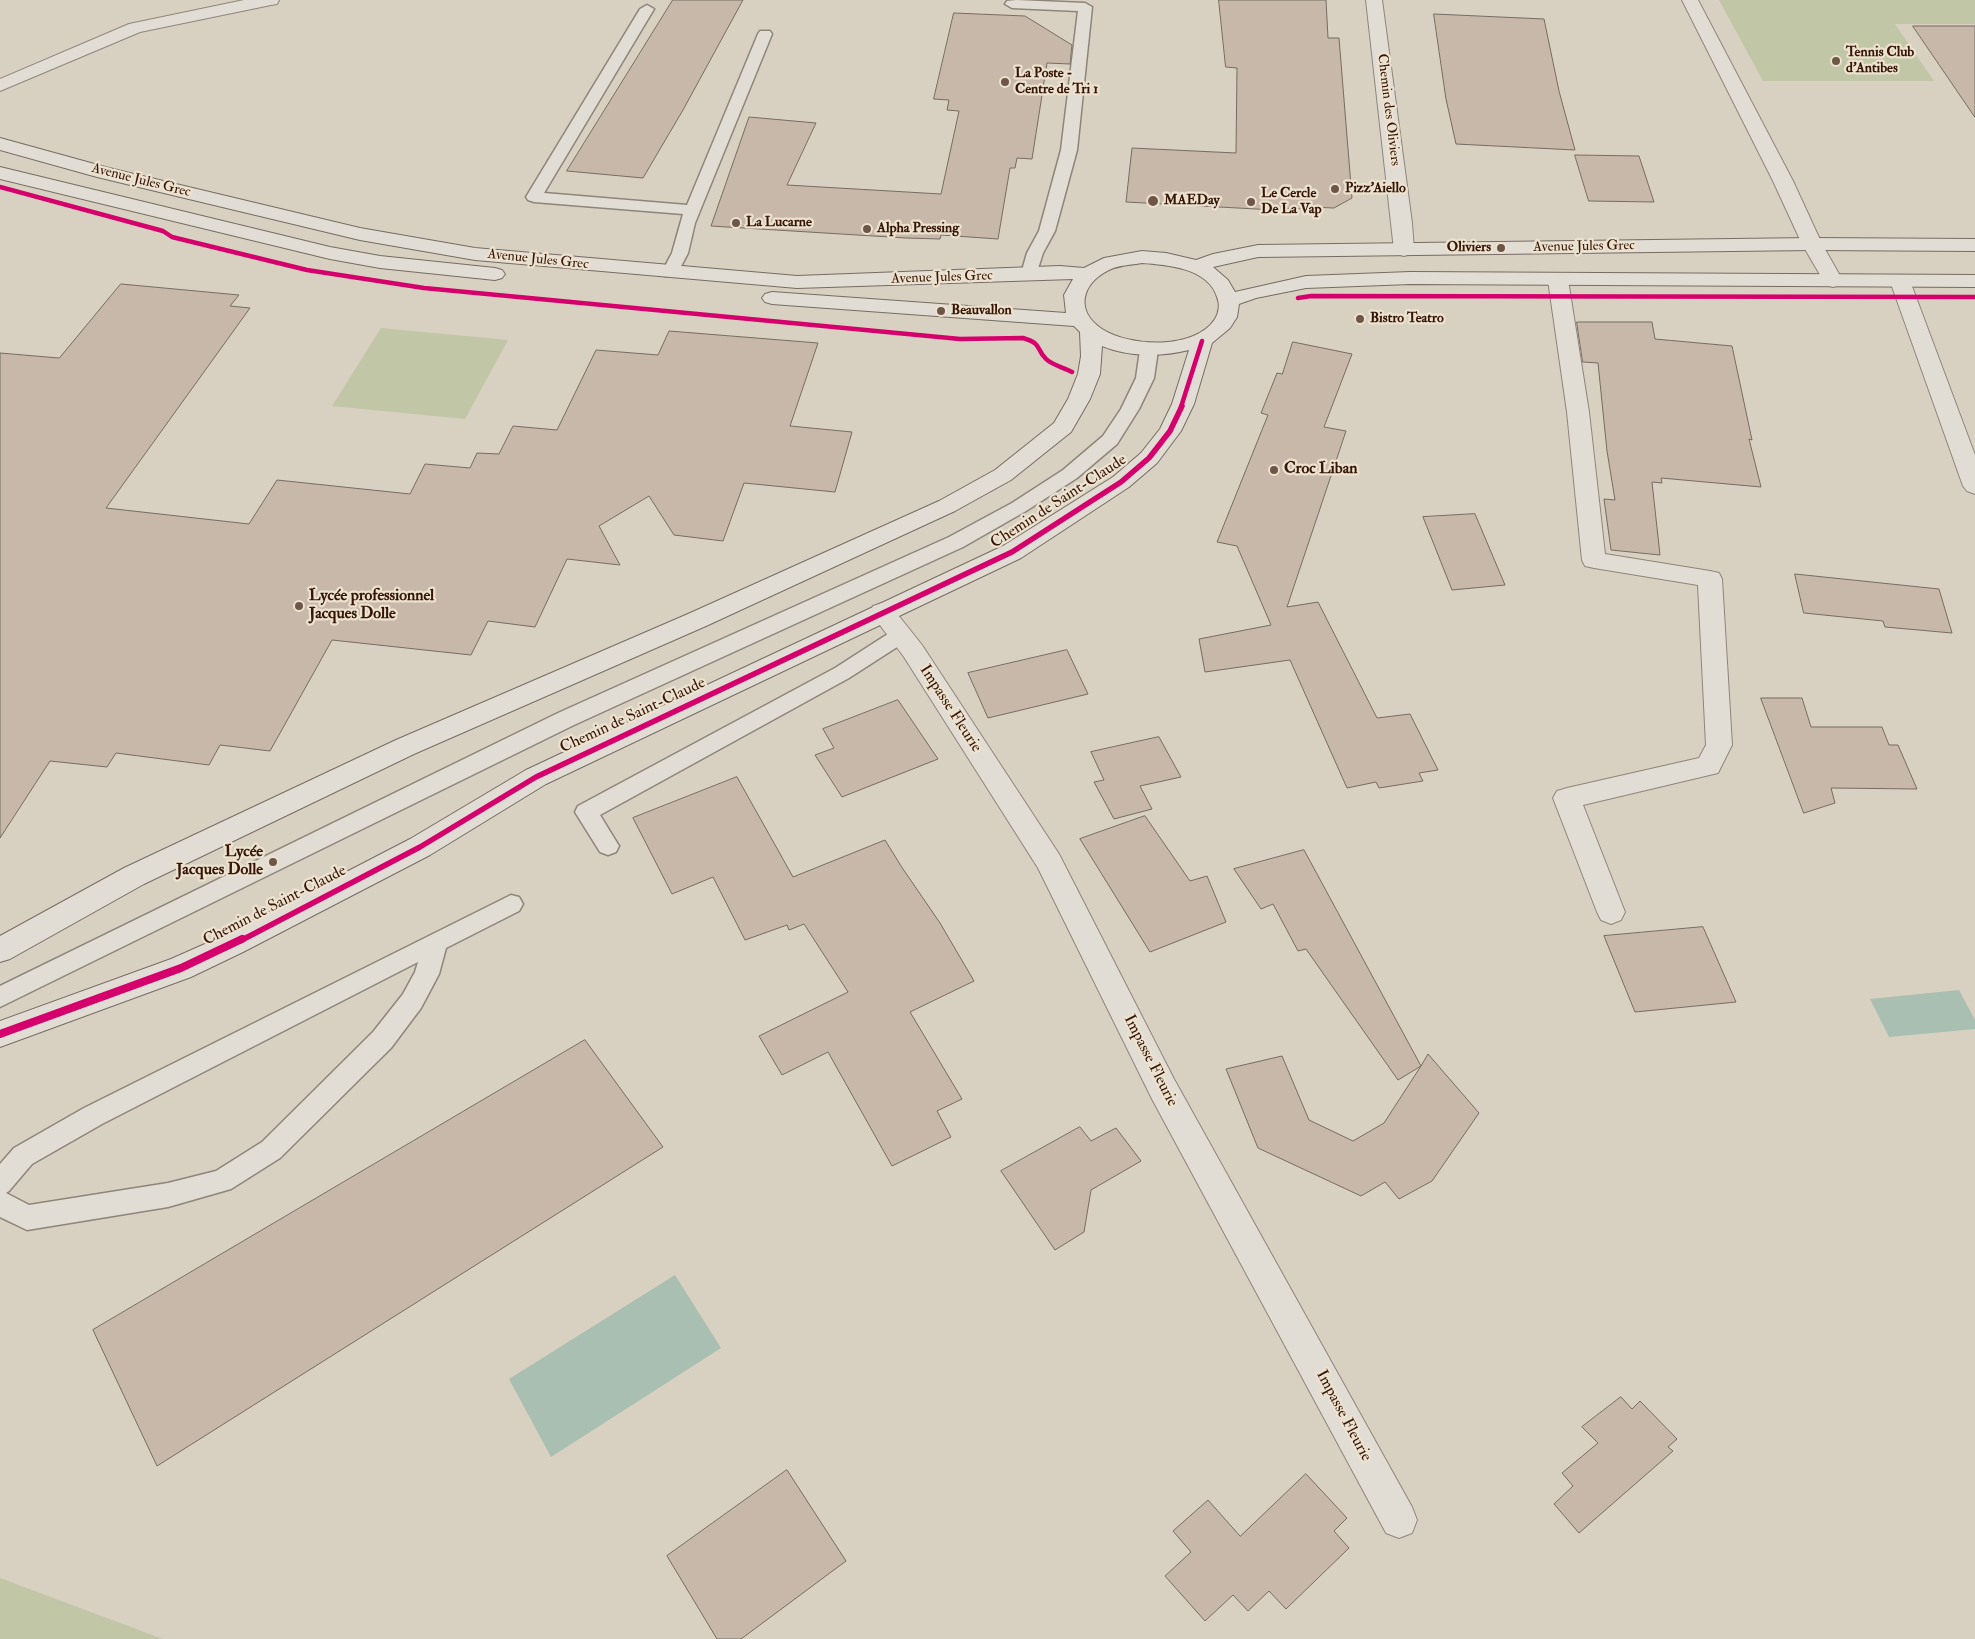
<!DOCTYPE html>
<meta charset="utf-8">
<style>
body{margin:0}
canvas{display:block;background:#d8d0c0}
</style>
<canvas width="1975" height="1639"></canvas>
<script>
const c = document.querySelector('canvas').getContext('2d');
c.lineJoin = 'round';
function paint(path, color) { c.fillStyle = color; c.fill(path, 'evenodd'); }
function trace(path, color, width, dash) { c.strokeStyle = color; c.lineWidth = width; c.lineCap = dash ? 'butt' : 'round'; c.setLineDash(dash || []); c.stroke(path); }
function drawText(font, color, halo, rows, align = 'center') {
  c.font = font + ' "IM FELL Double Pica",serif'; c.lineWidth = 4.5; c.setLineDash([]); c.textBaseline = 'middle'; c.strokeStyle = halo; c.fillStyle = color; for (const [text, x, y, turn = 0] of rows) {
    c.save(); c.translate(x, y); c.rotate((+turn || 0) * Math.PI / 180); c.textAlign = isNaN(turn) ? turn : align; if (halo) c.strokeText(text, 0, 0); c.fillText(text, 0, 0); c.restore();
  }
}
paint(new Path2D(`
 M1719,0H1975V24H1895L1934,81H1763Z
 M381,328L508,340L465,419L332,406Z
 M0,1578L163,1639H0Z`), '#c1c6a6');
paint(new Path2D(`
 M1959,990L1975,1020V1029L1889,1037L1870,999Z
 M675,1275L721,1348L551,1457L509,1379Z`), '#a9bfb1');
const building = new Path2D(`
 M673,0H743L683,110L643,178L567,171Z
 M1219,0H1326L1328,38H1339L1352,198L1334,208L1310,207V209L1275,208V210L1126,202L1132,148L1236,153L1237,68L1226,67Z
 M954,13L1025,16L1072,45L1070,64L1047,63L1032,159L1017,158L1015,168H1010L998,239L941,235L940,239L906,238L711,226L749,117L816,123L787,185L941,194L959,111L947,110L949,100L934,99Z
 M1434,14L1544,19L1559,91L1575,150L1456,144L1446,99Z
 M1913,26H1975V117Z
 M1575,155L1639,156L1654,202L1589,201Z
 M121,284L239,295L230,306L250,308L106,508L249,524L277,480L410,494L425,464L470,468L477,453L499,454L513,426L557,430L596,350L658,355L669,331L818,343L790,426L852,432L835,492L744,483L723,541L674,535L649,496L599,526L620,565L567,559L535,627L488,621L471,655L332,640L270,751L220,745L209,765L116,753L107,767L50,761L0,838V353L59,358Z
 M1577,322H1652L1655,339L1732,346L1752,440L1749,439L1761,487L1661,478L1662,483L1652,482L1660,555L1611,550L1604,499L1615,500L1607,451L1598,363L1583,362Z
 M1293,342L1352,354L1324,427L1346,431L1287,607L1318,602L1377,718L1410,714L1438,770L1419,773L1423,781L1379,788L1376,782L1347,788L1290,660L1205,672L1199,639L1271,625L1237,546L1217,542L1268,415L1261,413L1277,373L1282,374Z
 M1475,514L1505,585L1452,590L1423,517Z
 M1795,574L1939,589L1952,633L1885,627L1883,621L1804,613Z
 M1067,650L1088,694L988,718L968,673Z
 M1761,698H1802L1811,727H1882L1889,745H1898L1917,789L1831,788L1835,803L1804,813Z
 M898,700L938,759L842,797L815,755L834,748L823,729Z
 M1159,737L1181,777L1140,786L1152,809L1114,819L1094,782L1104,780L1091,752Z
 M737,777L793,877L885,840L901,866L940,923L974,981L910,1012L962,1099L937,1111L951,1137L892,1166L828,1052L782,1075L759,1036L848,992L804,924L789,930L787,925L745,940L713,877L672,894L633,818Z
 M1145,816L1190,881L1207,876L1226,922L1150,952L1080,839Z
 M1304,850L1421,1066L1428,1054L1479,1113L1432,1181L1399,1199L1385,1182L1361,1196L1258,1148L1226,1069L1282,1056L1309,1120L1353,1141L1384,1123L1421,1066L1398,1080L1306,949L1298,951L1273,904L1261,909L1234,869Z
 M1703,927L1736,1002L1635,1012L1604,936Z
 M585,1040L663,1147L157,1466L93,1330Z
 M1080,1127L1091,1141L1116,1128L1141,1161L1091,1190L1084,1232L1055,1250L1001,1171Z
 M1621,1397L1632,1409L1640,1401L1677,1439L1668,1447L1673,1451L1579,1533L1554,1504L1573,1486L1562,1473L1598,1443L1582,1427Z
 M787,1470L846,1561L741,1639H717L667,1556Z
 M1306,1474L1347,1518L1334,1531L1349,1548L1286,1609L1269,1591L1248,1611L1233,1595L1205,1621L1165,1576L1191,1552L1173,1531L1208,1500L1240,1536Z`);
paint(building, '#c7b8a9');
trace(building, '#766c62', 1);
const lane = new Path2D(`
 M1016,0L1085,3L1092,7L1077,150L1055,231L1043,253L1035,278H1023L1021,274L1027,253L1039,231L1061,150L1078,11L1012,8L1005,4L1007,1Z
 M647,5L654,9L544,193L687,205L758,34L760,31H770L772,34L695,223L688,253L676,276H664L662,272L672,253L683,214L534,202L528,200L526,197L640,9Z
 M1149,345L1155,346L1158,350L1154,378L1139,409L1117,444L1077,478L1026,511L963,547L574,725L0,1007V986L558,713L949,537L1012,503L1063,470L1103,436L1121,409L1136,378L1140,350L1143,346Z
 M901,628L908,630L911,635L908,640L849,678L600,815L619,846L616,852L608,855L600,852L575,812L578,806L835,668L894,630Z
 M511,895L519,897L523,904L519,911L446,948L439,974L421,1008L391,1048L280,1158L231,1189L168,1207L27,1230L0,1217V1164L14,1148L84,1108ZM418,962L415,972L403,994L373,1032L262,1142L216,1171L168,1183L29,1205L6,1193L9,1191L32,1164L102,1124Z`);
const street = new Path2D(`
 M244,0H279L277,4L271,5L140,32L0,91V79L129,24Z
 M1366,0H1382L1412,223L1414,250L1411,254L1404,256L1397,254L1394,250Z
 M1682,0H1698L1793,181L1822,244L1843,281L1840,285L1833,287L1826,285L1802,244L1773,181Z
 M1558,274L1565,276L1568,280L1589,412L1605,554L1710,571L1719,573L1722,579L1732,745L1718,773L1583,805L1625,912L1621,920L1611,924L1601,920L1597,912L1553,798L1557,791L1567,788L1699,758L1706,745L1698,585L1594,568L1585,566L1582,560L1567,412L1548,280L1551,276Z
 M1900,275L1907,277L1910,281L1975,455V494L1967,491L1963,486L1890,281L1893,277Z
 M882,603L891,606L922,645L1059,854L1174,1079L1412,1507L1417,1520L1412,1533L1399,1538L1386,1533L1152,1099L1038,868L904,657L870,612L873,606Z`);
const secondary = new Path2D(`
 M0,138L109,168L360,228L475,248L797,276L1060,266L1084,268L1104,258L1142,251L1166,253L1196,260L1213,254L1258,245L1812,238L1975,239V251L1812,250L1258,257L1213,267L1228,280L1235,292L1306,276L1410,272L1975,275V287L1410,284L1306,288L1256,298L1239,304L1237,317L1230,328L1212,343L1194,404L1181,431L1157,463L1129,487L1021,558L546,784L430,855L243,952L191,977L0,1047V1021L171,959L223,936L410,839L526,770L1003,546L1113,477L1141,453L1160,429L1172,404L1189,350C1161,357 1129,357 1102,346L1100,374L1090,399L1071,432L1011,480L955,511L706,626L414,754L144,884L10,959L0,962V936L124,868L396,740L688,614L939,501L995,470L1054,423L1068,399L1078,374L1081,356L1080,332L1074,326L772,304L765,302L762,298L765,294L772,292L1066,313L1064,295L1073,279L797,288L475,260L360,240L97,177L0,150ZM1142,263C1168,265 1208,268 1217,297C1220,304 1219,313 1215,319C1195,350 1130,347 1102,329C1075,311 1081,284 1109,270C1119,265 1131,265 1142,263Z
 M0,167L330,247L380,256L495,268L502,270L505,274L502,278L495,280L380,268L330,259L0,179Z`);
trace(lane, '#8e857a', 3);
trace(street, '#8e857a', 2);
trace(secondary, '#766c62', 2);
paint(lane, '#e1ddd4');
paint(street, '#e1ddd4');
paint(secondary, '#e1ddd4');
trace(new Path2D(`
 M0,187L163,231L172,237L307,270L424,288L960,339L1023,338C1043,344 1035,348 1046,359C1052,365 1065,368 1072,372
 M1298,298L1311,296L1975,297
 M1181,407L1202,341`), '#d6006c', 4.5);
trace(new Path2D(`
 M240,941L420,847L536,777L1012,552L1121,482L1149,458L1170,431L1182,406`), '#d6006c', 5.5);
trace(new Path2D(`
 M0,1034L181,968L242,939`), '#d6006c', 8);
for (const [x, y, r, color] of [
 [1836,61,5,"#6e5647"],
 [1005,82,5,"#6e5647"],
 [1335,189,5,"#6e5647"],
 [1153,201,6,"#6e5647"],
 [1251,202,5,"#6e5647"],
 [736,223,5,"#6e5647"],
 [867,229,5,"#6e5647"],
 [1501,248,5,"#6e5647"],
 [941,311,5,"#6e5647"],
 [1360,319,5,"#6e5647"],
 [1274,470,5,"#6e5647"],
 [299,606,5,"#6e5647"],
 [273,862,5,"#6e5647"]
]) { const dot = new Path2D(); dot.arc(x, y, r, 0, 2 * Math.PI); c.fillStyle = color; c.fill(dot); trace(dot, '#ece2cf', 2); }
drawText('bold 14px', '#351506', '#ece2cf', [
 ["Tennis Club",1846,53],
 ["d'Antibes",1846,69],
 ["La Poste -",1015,74],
 ["Centre de Tri 1",1015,90],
 ["Pizz'Aiello",1345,189],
 ["Le Cercle",1261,194],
 ["De La Vap",1261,210],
 ["MAEDay",1164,201],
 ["La Lucarne",746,223],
 ["Alpha Pressing",877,229],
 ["Oliviers",1491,248,"right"],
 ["Beauvallon",951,311],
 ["Bistro Teatro",1370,319]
], 'left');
drawText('14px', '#351506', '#ece2cf', [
 ["Chemin des Oliviers",1388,110,83],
 ["Avenue Jules Grec",141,181,14],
 ["Avenue Jules Grec",1584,247,-1],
 ["Avenue Jules Grec",538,260,6],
 ["Avenue Jules Grec",942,278,-2]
]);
drawText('bold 16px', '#351506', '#ece2cf', [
 ["Croc Liban",1284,470],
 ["Lycée professionnel",309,597],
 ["Jacques Dolle",309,615],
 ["Lycée",263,853,"right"],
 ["Jacques Dolle",263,871,"right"]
], 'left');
drawText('16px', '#351506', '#ece2cf', [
 ["Chemin de Saint-Claude",1059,502,-33],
 ["Impasse Fleurie",950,709,57],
 ["Chemin de Saint-Claude",633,716,-25],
 ["Chemin de Saint-Claude",275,906,-27],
 ["Impasse Fleurie",1150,1061,63],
 ["Impasse Fleurie",1343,1416,62]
]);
</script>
